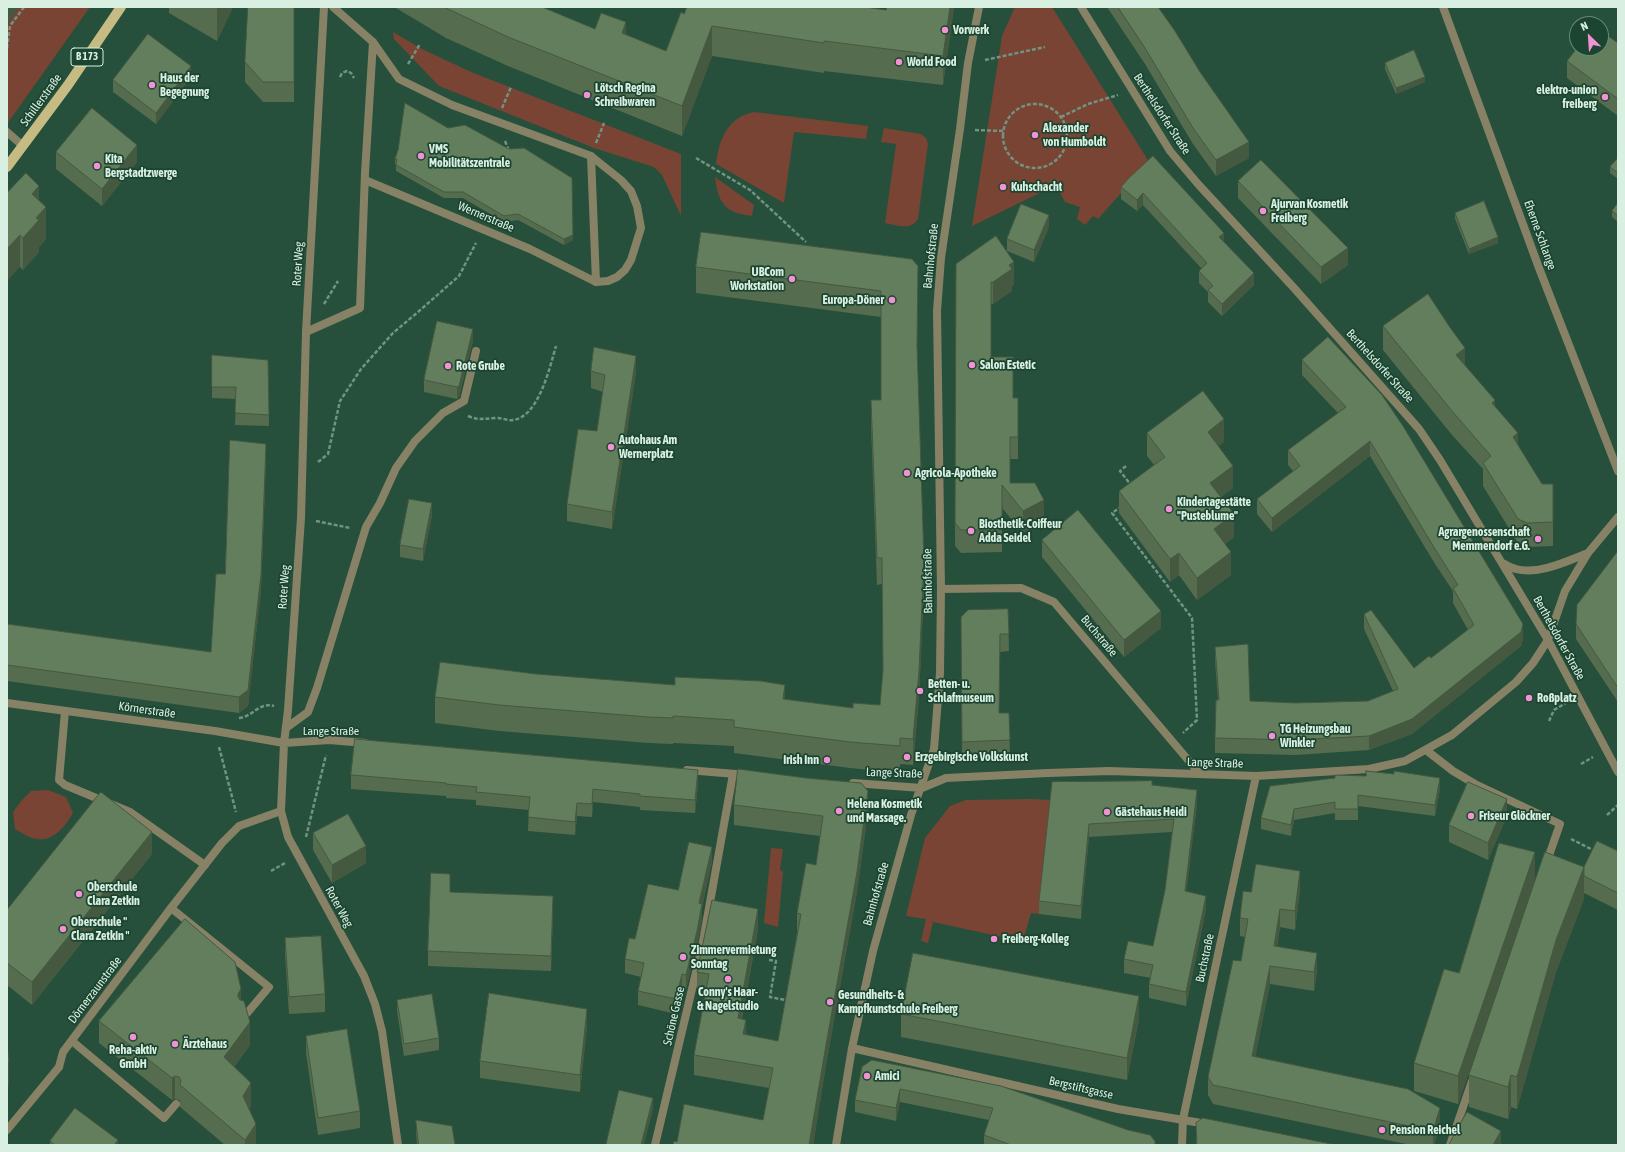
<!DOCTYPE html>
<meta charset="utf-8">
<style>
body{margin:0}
#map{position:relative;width:1625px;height:1152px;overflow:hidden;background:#26503b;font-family:"Asap Condensed",sans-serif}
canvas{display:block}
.frame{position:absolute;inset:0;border:8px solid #d9efe2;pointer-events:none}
.north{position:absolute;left:1569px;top:16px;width:40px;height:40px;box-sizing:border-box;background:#1b4530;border:1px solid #678977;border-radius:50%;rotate:335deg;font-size:11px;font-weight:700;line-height:16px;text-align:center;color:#d9efe2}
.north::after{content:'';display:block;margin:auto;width:14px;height:18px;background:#f391d5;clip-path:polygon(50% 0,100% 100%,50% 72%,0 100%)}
</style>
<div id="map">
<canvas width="1625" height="1152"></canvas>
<div class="frame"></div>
<div class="north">N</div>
</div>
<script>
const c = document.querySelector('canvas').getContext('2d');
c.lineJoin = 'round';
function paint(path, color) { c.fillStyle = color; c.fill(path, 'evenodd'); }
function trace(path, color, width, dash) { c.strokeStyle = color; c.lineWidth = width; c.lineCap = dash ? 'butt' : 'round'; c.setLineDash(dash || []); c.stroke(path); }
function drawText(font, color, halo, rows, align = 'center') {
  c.font = font + ' "Asap Condensed",sans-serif'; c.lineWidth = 3.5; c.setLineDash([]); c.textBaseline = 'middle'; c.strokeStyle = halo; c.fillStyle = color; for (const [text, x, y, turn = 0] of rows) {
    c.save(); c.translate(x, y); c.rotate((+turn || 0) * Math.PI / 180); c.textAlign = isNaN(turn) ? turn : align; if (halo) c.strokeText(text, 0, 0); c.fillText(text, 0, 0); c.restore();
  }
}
paint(new Path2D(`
 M19,7H90L7,124V25Z
 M1015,7H1052L1151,165L1129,184L1098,219L1093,216L1085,225L1077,219L1080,207L1065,202L1056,185L972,226L1002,36Z
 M393,32L422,49L471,72L681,154V216L662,175L654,167L594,148L439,86L394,39Z
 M754,112L868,126L866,139L794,132L784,203L716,164C719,139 728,117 754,112Z
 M884,128L921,134L926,138L928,144L918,219C911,231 896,225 885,223L896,144L881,142Z
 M715,177L754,205L752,216C726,213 718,204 715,177Z
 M48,790L66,797L73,813C64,828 52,844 32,838C26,836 21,832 15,829L13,812L22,800L31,791Z
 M1032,799L1051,800L1039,914L1031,913L1024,937L1016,940L933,922L928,943L921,941L926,919L906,916L925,838L950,806L966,800Z
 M771,848L783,849L780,870L783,872L778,927L764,923Z`), '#794433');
trace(new Path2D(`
 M7,48L10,26L24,7
 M985,60L1045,47
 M408,64L420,44
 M340,77L342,73L347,71L351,73L354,78
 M1003 136a32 32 0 1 1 64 0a32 32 0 1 1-64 0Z
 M502,108L511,87
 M1061,117L1088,104L1118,95
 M975,130L1003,131
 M505,141L509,151
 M596,143L604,123
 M696,158L750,190L806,242
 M324,304L338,281
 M468,416C479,421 487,418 498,418C503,418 508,421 513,420C539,417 550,366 556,346
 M318,462L328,454L340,401L361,369L393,333L418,312L459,276L476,243
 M1126,466L1120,471L1131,485
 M1122,506L1112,513L1192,618L1197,720L1183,733
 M316,521L350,528
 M239,718C253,717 258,702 274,706
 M1549,721L1554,710L1566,703
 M219,747L236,812
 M1581,764L1593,757
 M1607,815L1618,805
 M306,837L326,755
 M1571,839L1595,851
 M271,871L285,863
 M769,960L776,961L770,997L785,1000
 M838,1010L845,1011`), '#729381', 2.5, [4, 2]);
trace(new Path2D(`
 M333,7L373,42L399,79L452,105L591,156L621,180L631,191L637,206L641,228L631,260L625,270L617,277L608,281L596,282L530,249L365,180
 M7,132L23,146
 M591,156L596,282
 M306,332L360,308L365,173L373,42
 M65,711L59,780L65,785L130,812L205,865
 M286,728L308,712L317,688L366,527L380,503L396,468L415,441L443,413L464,401L476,351
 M171,908L269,987L243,1018
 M72,1041L164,1118L176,1104`), '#878266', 8);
trace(new Path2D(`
 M7,1130L59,1067`), '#878266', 8);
trace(new Path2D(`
 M324,7L306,332L301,518L288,710L284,743L281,811L288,837L364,976L375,1004L382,1031L398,1145
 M1443,7L1539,268L1618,471
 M941,589L1021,588L1054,602L1200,774
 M7,703L215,731L284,743L329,740L365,743
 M1426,750L1453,771L1475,784L1560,824L1546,864
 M687,770L748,775
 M853,783L922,788L946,778L1048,773L1109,771L1256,776L1369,769L1405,761L1452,735L1516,682L1533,663L1548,640
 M852,1048L1118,1109L1207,1124
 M59,1067L63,1052L171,908L222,843L239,826L281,811
 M655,1145L702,947L733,774
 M836,1145L852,1048L873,951L911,815L934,749L940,673L941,589L937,311L941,258L960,129L968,63L979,7
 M1182,1145L1183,1119L1256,776
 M1450,1145L1472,1081`), '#878266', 8);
trace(new Path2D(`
 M1081,7L1170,151L1198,184L1294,288L1419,429L1440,460L1548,640L1618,772
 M1502,563C1507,565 1511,568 1516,569C1539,575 1567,561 1588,553
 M1548,640L1565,591L1588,553L1618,517`), '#878266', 8);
trace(new Path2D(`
 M7,167L68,85L121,7`), '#c6bc83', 10);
paint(new Path2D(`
 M169,7H233L217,41L169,13Z
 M294,7V102H263L245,82V62Z
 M396,7H542L595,29L626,35L666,51L684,14L886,10L887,7H954L943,85L824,71V73L712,56L682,136L508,66L446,38L396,8Z
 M1107,7H1158L1249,158L1216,176L1193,144L1145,64Z
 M1618,43V116L1567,78V61Z
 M1385,63L1425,82L1396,94L1385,69Z
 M191,77L156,124L113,92V80Z
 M398,150L573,240L564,245L518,220L504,222L463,198H444L396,171V165L395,164V159Z
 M56,152L137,162L102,206L56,169Z
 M1618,158V179L1610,173V167Z
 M1129,178L1224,242L1254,285L1222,316L1208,302V292L1199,283V271L1202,269L1143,205L1137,211L1121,199V187Z
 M1238,181L1348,265L1321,284L1238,198Z
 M7,193L39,201L46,239L39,247V252L23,270L20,267Z
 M1618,203V222L1612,217V211Z
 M1455,213L1498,243L1469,254L1455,219Z
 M1049,227L1034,262L1007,251V239Z
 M912,259L917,349L924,586L919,697L913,765L900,764V773L850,768L734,753V746L673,743V744L649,743L499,731L435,723V697L536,674L785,699L853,708L880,705L883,672L882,584L877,585L871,426V400H881V317L696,293V267Z
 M956,264L1014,284L1012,286V291L993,304H991V357L1013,398H1018V459H1010V483L1044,522L1023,533L1002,508V552L961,553L955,546Z
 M1383,326L1465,365L1495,406L1518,445L1553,522V546L1527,547L1518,543L1483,486V469L1452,435L1383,350Z
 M1328,337L1523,639L1521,646L1412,734L1369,750L1296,755L1215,753V738L1218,700L1215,661V647L1250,701L1295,703L1368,701L1393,691L1364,629V614L1414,668L1431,658L1468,630L1453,603V591L1435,564L1370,456L1272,532L1257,514V499L1293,471L1288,465V450L1338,413L1302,375V360Z
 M473,340L459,397L457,399L424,392V380Z
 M212,355L268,360L269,426L235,425L236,399L212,398Z
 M591,371L636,373L612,529L567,521V504L597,431L603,392L591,388Z
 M1147,433L1224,442L1218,446L1233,488L1221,497L1234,537L1225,544L1231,575L1197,600L1179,575L1170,582L1119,513V491L1154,465L1147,456Z
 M266,460L261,590L248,706L239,713L7,681V624L211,652L225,574Z
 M432,515L423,561L400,557V545Z
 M1042,540L1161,628L1124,657L1042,557Z
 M1618,551V702L1576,639V624Z
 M1008,609L1009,651L1000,652L999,713H1009L1010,757L962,759L961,617Z
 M351,775L698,784L695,813L640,810V807L593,802L592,817L577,816L575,835L528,831L529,810L476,805V800L446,798V796L351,789Z
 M1052,782L1152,785L1197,804L1186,892L1206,909L1186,1006L1149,998V984L1151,978L1124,973V959L1153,946L1165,890L1172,832L1089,837L1081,919L1039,914V901Z
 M1270,786L1440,789L1435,816L1358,806V820H1335V813L1294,820L1291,836L1261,829V818Z
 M734,805L868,811L857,892L826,1065L813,1145L677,1142L763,1120L769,1088L694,1075V1055L706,994L697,992V972L758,929L742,1019L746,1035L778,1041L797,933V913L816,865L820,836L734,825Z
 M1507,816L1488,860L1449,842V825Z
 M313,833L366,863L332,883L313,850Z
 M1618,851V910L1584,893V899L1556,972L1517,1109L1511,1107L1508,1119L1469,1107V1075L1584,867Z
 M152,854L32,1005L7,985V910Z
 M712,862L702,907V918L697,946L686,989H682L676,1014L638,1005V991L641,977L625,973V959L678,890Z
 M1535,881L1458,1104L1414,1091V1063L1459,973Z
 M1300,890L1295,930L1280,927L1277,946L1317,971L1314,991L1270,984L1255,1056L1440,1126L1434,1145H1411L1213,1104L1208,1095V1077L1241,961L1245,937L1240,936V918Z
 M553,911L551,971L428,966V951Z
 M285,938L325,994V1012L289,1014L285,955Z
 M241,1000L250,1045L234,1067L251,1106L249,1108L256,1145H225L180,1107V1101L179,1100L175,1099L172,1100L99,1043V1021Z
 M397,1000L439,1038V1050L404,1056L397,1011Z
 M901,1014L1139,1019L1127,1080L901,1037Z
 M587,1026L580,1092L480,1078V1061Z
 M306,1036L360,1111V1128L318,1135L306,1053Z
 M862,1067L1155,1145H984V1135L989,1120L900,1102L896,1121L855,1112V1100Z
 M416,1120L455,1145H417L416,1131Z
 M1196,1123L1336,1145H1196Z
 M50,1141L118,1145H50Z`), '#556c4f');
paint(new Path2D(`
 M7,7H19L7,25Z
 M218,7H233L217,41V9Z
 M950,7H954L943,85V56Z
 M626,22V52L622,33Z
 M712,26V56L682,136V106Z
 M191,66V77L156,124V113Z
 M1425,77V82L1396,94V88Z
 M1249,142V158L1216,176V160Z
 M137,145V162L102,206V189Z
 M39,186V214L46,207V239L39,247V252L23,270V238L32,194Z
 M1143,193V205L1137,211V200Z
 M1049,215V227L1034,262V250Z
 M1224,233V245L1219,237Z
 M20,235V267L7,281V249Z
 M573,235V240L564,245V239Z
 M1498,237V243L1469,254V249Z
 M1348,248V265L1321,284V267Z
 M1014,262V284L1012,286V291L993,304V282L1009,265Z
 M1254,273V285L1222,316V304Z
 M473,329V340L459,397L457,399V387Z
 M1465,348V371L1456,355Z
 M636,356V373L612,529V512Z
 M1495,400V423L1492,403Z
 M1224,419V442L1208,454V432Z
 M1518,433V456L1513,437Z
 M1370,441V456L1272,532V518Z
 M266,444V460L261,590L248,706L239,713V697Z
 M1233,466V488L1210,505V483Z
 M1044,500V522L1023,533V511Z
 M432,503V515L423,561V549Z
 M1234,514V537L1214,552V529Z
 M1231,552V575L1197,600V578Z
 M1179,553V575L1170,582V559Z
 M924,560V586L919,697L913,765V739Z
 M1161,611V628L1124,657V640Z
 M1523,624V639L1521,646L1412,734L1369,750V736Z
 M785,685V711L783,699Z
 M698,770V784L695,813V800Z
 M1440,778V789L1435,816V805Z
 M593,789V802L592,817V804Z
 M1197,790V804L1185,905V891Z
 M868,791V811L857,892L826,1065L813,1145H809Z
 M1507,799V816L1488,860V843Z
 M577,803V816L575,835V822Z
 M1294,809V820L1291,836V825Z
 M1089,824V837L1081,919V906Z
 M152,832V854L32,1005V982Z
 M366,846V863L332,883V865Z
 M712,847V862L702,907V918L697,946L686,989V975L699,903Z
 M1535,852V881L1458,1104V1076Z
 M1584,867V899L1556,972L1517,1109V1077L1556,940Z
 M1300,871V890L1295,930V911Z
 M553,896V911L551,971V956Z
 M1206,896V909L1186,1006V992Z
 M758,909V929L738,1038V1018Z
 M1280,909V927L1274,964V946Z
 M1317,953V971L1314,991V972Z
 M1270,966V984L1252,1074V1056Z
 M682,974V989L676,1014V999Z
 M241,989V1011L238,1017V994Z
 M1139,996V1019L1127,1080V1058Z
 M587,1009V1026L580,1092V1075Z
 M746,1020V1040L743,1034Z
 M250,1022V1045L224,1080V1057Z
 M9,1061V1084L7,1092V1069Z
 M1511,1075V1107L1508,1119V1087Z
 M175,1076V1099L172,1100V1078Z
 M251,1083V1106L243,1119V1096Z
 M900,1089V1102L896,1121V1108Z
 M653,1098V1109L644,1145H641Z
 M1440,1108V1126L1434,1145H1433V1131Z
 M256,1124V1145H245V1140Z
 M1501,1131V1145H1493Z
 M118,1140V1145H114Z`), '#455840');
const building = new Path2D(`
 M248,7H294V82H263L245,62Z
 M444,7H542L595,29L601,13L626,22L622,33L666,51L681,12L684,14L687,7H864L886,10L887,7H950L943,56L824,41V43L712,26L682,106L508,37Z
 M1118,7H1158L1175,31L1200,72L1249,142L1216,160L1193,128L1145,48Z
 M1601,31L1618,43V99L1567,61L1577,48H1601Z
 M148,34L191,66L156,113L113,80Z
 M1414,50L1425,77L1396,88L1385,63Z
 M405,103L448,128L465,125L509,149L524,148L572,178L573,235L564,239L518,214L504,216L463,192H444L396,165L397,159H395L398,150Z
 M92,108L137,145L102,189L56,152Z
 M1153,156L1224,233L1219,237L1254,273L1222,304L1208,290L1213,286L1199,271L1207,263L1143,193L1137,200L1121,187L1129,178Z
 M1618,158V173L1610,167Z
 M1261,160L1348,248L1321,267L1238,181Z
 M26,173L39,186L32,194L46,207L36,218L39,220L23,238L20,235L7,249V193Z
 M1484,201L1498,237L1469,249L1455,213Z
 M1618,203V216L1612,211Z
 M1021,204L1049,215L1034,250L1007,239Z
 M701,232L912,259L918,266L917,345L924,560L919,671L913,739L900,738V746L850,742L734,727V720L673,716V718L649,717L499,705L435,697L440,662L536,674L675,685V677L761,681L785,685L783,699L853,708V703L880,705L883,670L882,558H877L871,400H881V291L696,267Z
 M996,236L1014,262L1009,265L1012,269L993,282H991V357H1013V398H1018V437H1010V483H1035L1044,500L1023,511L1002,485V530H961L955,523L956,264Z
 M1428,294L1449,326L1465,348L1456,355L1495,400L1492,403L1518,433L1513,437L1542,484H1553V522L1527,523L1518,519L1483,463L1491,456L1452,411L1383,326Z
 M437,321L473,329L459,386L457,387L424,380Z
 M1328,337L1382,395L1403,426L1523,624L1521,632L1412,719L1369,736L1296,740L1215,738L1216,700H1219L1215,647L1248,644L1250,701L1295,703L1368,701L1398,689L1364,614L1371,610L1414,668L1429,656L1431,658L1474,625L1453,588L1458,585L1435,549L1370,441L1272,518L1257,499L1300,466L1288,450L1346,407L1302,360Z
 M594,347L636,356L612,512L567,504L578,429L597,431L605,375L591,371Z
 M212,355L268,360L269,415L235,413L236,387H212Z
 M1203,391L1224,419L1208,432L1233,466L1210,483L1234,514L1214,529L1231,552L1197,578L1179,553L1170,559L1119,491L1165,457L1147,433Z
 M230,440L266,444L261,575L248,690L239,697L7,665V624L211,652L216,574H225Z
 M409,499L432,503L423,549L400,545Z
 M1078,510L1161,611L1124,640L1042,540Z
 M1618,551V688L1576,624L1577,605Z
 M1008,609L1009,634H1000L999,713H1009L1010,740L962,742L961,617L968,610Z
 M355,739L698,770L695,800L640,796V794L593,789L592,804L577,803L575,822L528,817L530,797L476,792L477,787L446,784V783L351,775Z
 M738,769L806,778L861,783L868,791L857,872L826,1045L809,1145H673L674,1141L677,1142L684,1104L763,1120L773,1068L694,1055L709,974L697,972L712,900L758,909L738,1018L746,1020L743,1034L778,1041L801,914L797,913L806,863L816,865L823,816L734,805Z
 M1366,771L1394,774V771L1440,778L1435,805L1358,795V809H1335V802L1294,809L1291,825L1261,818L1270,786L1335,778V775L1366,776Z
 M1152,781V785L1197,790L1185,891L1206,896L1186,992L1149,984L1153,965L1124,959L1128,941L1153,946L1165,890L1174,819L1089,824L1081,906L1039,901L1052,782Z
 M1468,782L1507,799L1488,843L1449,825Z
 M101,792L152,832L32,982L7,963V910Z
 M348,814L366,846L332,865L313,833Z
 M1597,841L1618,851V893L1584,876V867Z
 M689,842L712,847L699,903L702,904L697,931L686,975L682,974L676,999L638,991L644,963L625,959L629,938L635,939L648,884L678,890Z
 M1499,843L1535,852L1458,1076L1414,1063L1444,969L1459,973Z
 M1545,852L1584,867L1556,940L1517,1077L1511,1075L1508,1087L1469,1075Z
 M1256,864L1300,871L1295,911L1280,909L1274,946L1317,953L1314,972L1270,966L1252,1056L1408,1089L1440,1108L1433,1131L1213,1085L1208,1077L1233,960L1241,961L1248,919L1240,918L1243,891L1251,892Z
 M431,873L450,874V892L553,896L551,956L428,951Z
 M185,919L235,962L241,989L238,994V997L240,1000L244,1001L250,1022L224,1057L251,1083L243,1096L256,1124L245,1140L180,1085L181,1080L179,1077L175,1076L172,1078L99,1021Z
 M321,936L325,994L289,997L285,938Z
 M913,953L1139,996L1127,1058L901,1014Z
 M489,993L587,1009L580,1075L480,1061Z
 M432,994L439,1038L404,1044L397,1000Z
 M347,1029L360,1111L318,1118L306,1036Z
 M7,1045L9,1061L7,1069Z
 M872,1060L1001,1086L1128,1130L1150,1135L1155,1141V1145H1011L984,1135L993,1108L900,1089L896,1108L855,1100L862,1067Z
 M619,1090L653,1098L641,1145H606Z
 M75,1108L118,1140L114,1145H55L50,1141Z
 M1467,1112L1501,1131L1493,1145H1449Z
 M1203,1118L1336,1145H1197L1196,1123Z
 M416,1120L452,1126L455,1145H419Z`);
paint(building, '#637e5c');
trace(building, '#455840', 1);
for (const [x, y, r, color] of [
 [945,30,4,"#f391d5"],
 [899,62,4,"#f391d5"],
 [152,85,4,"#f391d5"],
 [587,95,4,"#f391d5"],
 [1605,97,4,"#f391d5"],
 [1035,135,4,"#f391d5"],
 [421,156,4,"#f391d5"],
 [97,166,4,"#f391d5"],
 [1003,187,4,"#f391d5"],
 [1263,211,4,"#f391d5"],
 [792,279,4,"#f391d5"],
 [892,300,4,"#f391d5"],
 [972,365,4,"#f391d5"],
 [448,366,4,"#f391d5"],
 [611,447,4,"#f391d5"],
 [907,473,4,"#f391d5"],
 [1169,509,4,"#f391d5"],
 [971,531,4,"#f391d5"],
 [1538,539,4,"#f391d5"],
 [920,691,4,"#f391d5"],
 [1529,698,4,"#f391d5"],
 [1272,736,4,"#f391d5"],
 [907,757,4,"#f391d5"],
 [827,760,4,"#f391d5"],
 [839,811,4,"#f391d5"],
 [1107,812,4,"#f391d5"],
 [1471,816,4,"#f391d5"],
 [79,894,4,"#f391d5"],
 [63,929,4,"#f391d5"],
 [994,939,4,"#f391d5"],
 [683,957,4,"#f391d5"],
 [728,979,4,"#f391d5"],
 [830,1002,4,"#f391d5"],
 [133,1037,4,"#f391d5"],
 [175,1044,4,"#f391d5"],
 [867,1076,4,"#f391d5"],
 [1382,1130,4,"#f391d5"]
]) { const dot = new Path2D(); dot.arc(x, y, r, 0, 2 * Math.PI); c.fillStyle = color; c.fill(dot); trace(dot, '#1b4530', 1.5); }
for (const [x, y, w] of [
 [87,57,32]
]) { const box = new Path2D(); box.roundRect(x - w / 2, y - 9, w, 18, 3); c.fillStyle = '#1b4530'; c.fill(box); trace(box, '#d9efe2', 1); }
drawText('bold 11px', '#d9efe2', null, [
 ["B 173",87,57]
]);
drawText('bold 12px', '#d9efe2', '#1b4530', [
 ["Vorwerk",953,30],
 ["World Food",907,62],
 ["Haus der",160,78],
 ["Begegnung",160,92],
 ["Lötsch Regina",595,88],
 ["Schreibwaren",595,102],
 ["elektro-union",1597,90,"right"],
 ["freiberg",1597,104,"right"],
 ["Alexander",1043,128],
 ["von Humboldt",1043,142],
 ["VMS",429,149],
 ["Mobilitätszentrale",429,163],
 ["Kita",105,159],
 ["Bergstadtzwerge",105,173],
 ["Kuhschacht",1011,187],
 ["Ajurvan Kosmetik",1271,204],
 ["Freiberg",1271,218],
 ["UBCom",784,272,"right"],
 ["Workstation",784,286,"right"],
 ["Europa-Döner",884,300,"right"],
 ["Salon Estetic",980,365],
 ["Rote Grube",456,366],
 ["Autohaus Am",619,440],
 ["Wernerplatz",619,454],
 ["Agricola-Apotheke",915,473],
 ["Kindertagestätte",1177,502],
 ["\"Pusteblume\"",1177,516],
 ["Biosthetik-Coiffeur",979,524],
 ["Adda Seidel",979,538],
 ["Agrargenossenschaft",1530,532,"right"],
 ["Memmendorf e.G.",1530,546,"right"],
 ["Betten- u.",928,684],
 ["Schlafmuseum",928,698],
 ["Roßplatz",1537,698],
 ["TG Heizungsbau",1280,729],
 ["Winkler",1280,743],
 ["Erzgebirgische Volkskunst",915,757],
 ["Irish Inn",819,760,"right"],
 ["Helena Kosmetik",847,804],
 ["und Massage.",847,818],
 ["Gästehaus Heidi",1115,812],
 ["Friseur Glöckner",1479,816],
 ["Oberschule",87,887],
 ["Clara Zetkin",87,901],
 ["Oberschule \"",71,922],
 ["Clara Zetkin \"",71,936],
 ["Freiberg-Kolleg",1002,939],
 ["Zimmervermietung",691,950],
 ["Sonntag",691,964],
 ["Conny's Haar-",728,992,"center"],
 ["& Nagelstudio",728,1006,"center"],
 ["Gesundheits- &",838,995],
 ["Kampfkunstschule Freiberg",838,1009],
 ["Ärztehaus",183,1044],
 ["Reha-aktiv",133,1050,"center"],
 ["GmbH",133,1064,"center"],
 ["Amici",875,1076],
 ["Pension Reichel",1390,1130]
], 'left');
drawText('12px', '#d9efe2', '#1b4530', [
 ["Schillerstraße",41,100,-54],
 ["Berthelsdorfer Straße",1162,114,57],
 ["Wernerstraße",486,217,23],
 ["Eherne Schlange",1540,235,70],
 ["Bahnhofstraße",931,256,-84],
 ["Roter Weg",298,264,-87],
 ["Berthelsdorfer Straße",1380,366,48],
 ["Bahnhofstraße",928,581,-91],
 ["Roter Weg",284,587,-86],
 ["Buchstraße",1099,636,50],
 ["Berthelsdorfer Straße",1559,638,61],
 ["Körnerstraße",147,710,8],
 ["Lange Straße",331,731],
 ["Lange Straße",1215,763,2],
 ["Lange Straße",894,773,2],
 ["Bahnhofstraße",876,894,-74],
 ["Roter Weg",339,907,61],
 ["Buchstraße",1205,958,-78],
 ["Dörnerzaunstraße",95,990,-53],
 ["Schöne Gasse",674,1016,-77],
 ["Bergstiftsgasse",1081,1088,13]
]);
</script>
